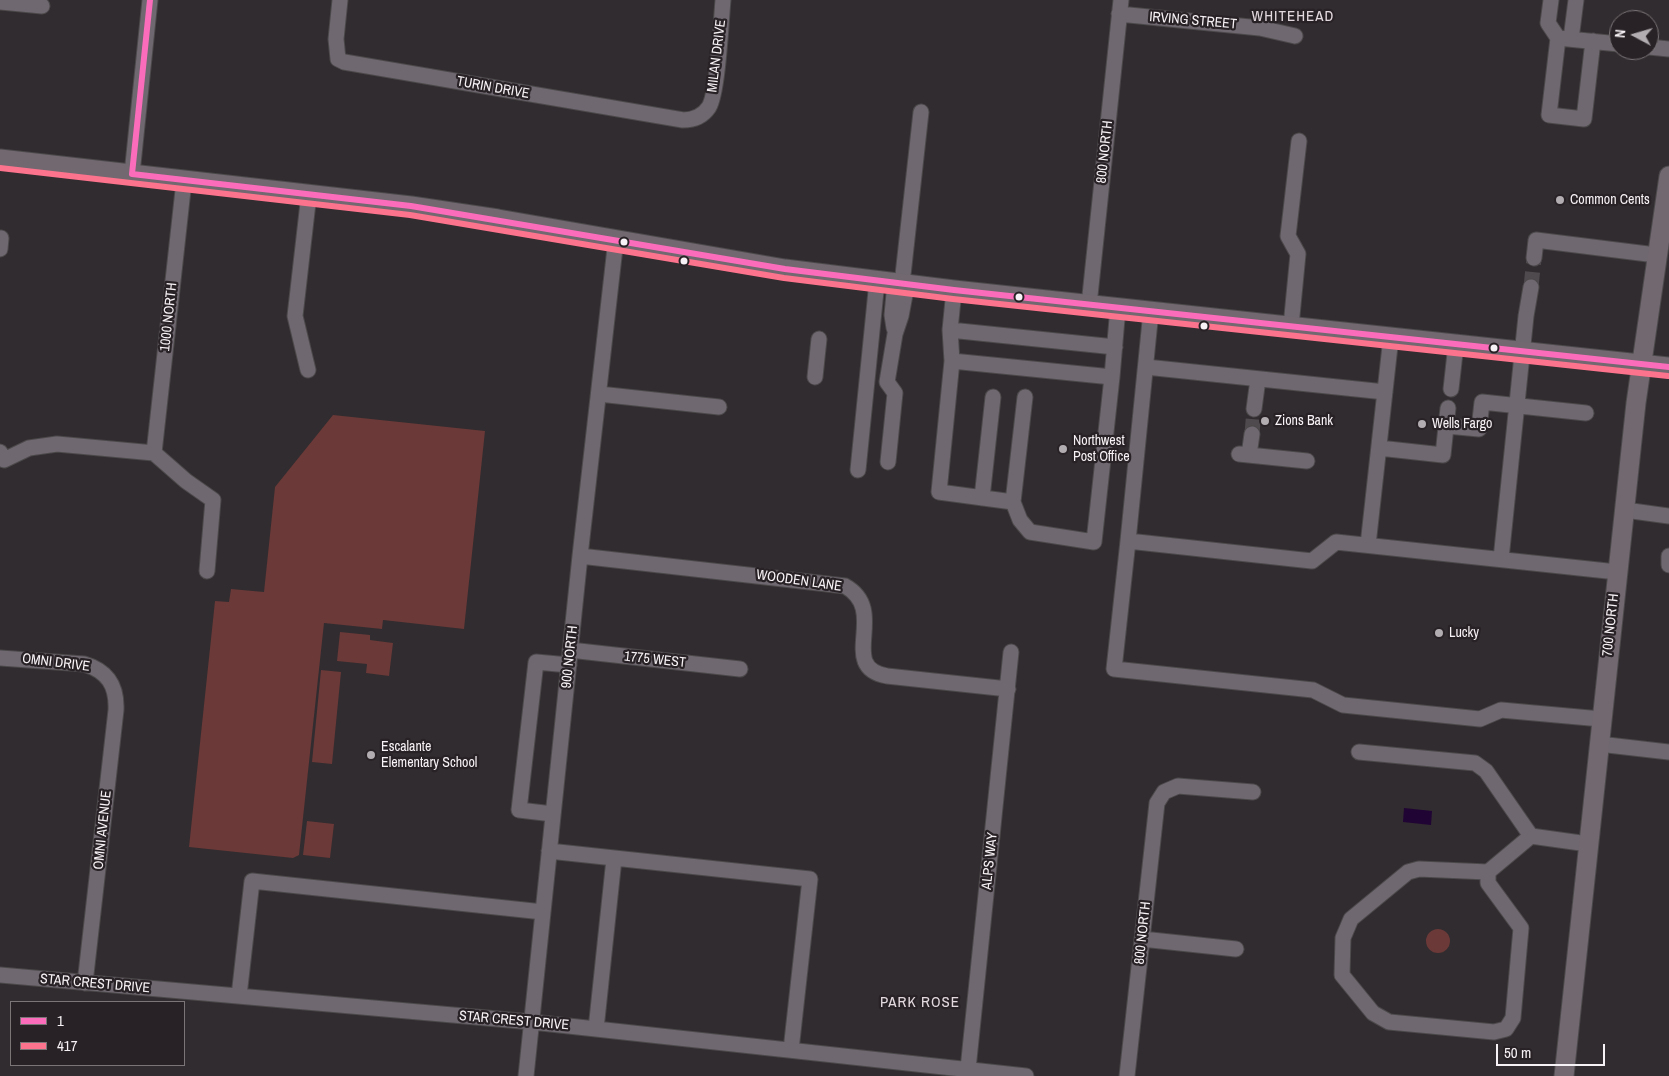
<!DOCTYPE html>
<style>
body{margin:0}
#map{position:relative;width:1669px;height:1076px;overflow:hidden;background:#312c2f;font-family:"Archivo Narrow",sans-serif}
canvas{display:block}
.legend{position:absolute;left:10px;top:1001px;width:175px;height:65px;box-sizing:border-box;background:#282125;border:1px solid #7b7578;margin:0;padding:6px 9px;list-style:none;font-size:15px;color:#f7f2f5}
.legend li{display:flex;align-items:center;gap:10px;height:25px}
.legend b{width:25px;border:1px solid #7b7578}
.north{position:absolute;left:1609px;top:10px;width:50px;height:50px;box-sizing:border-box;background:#282125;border:1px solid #7b7578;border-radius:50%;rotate:276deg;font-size:14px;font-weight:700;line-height:20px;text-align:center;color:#f7f2f5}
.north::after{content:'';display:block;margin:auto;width:18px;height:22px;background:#b2adb0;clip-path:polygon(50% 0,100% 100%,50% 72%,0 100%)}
.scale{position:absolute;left:1496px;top:1044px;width:109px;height:22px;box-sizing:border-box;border:2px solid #f7f2f5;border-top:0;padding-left:6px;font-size:15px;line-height:18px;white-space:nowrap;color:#f7f2f5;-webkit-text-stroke:4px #282125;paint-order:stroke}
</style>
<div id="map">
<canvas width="1669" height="1076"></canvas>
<ul class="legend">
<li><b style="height:6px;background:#fb6dba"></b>1</li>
<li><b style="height:6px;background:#fc738d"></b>417</li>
</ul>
<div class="north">N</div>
<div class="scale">50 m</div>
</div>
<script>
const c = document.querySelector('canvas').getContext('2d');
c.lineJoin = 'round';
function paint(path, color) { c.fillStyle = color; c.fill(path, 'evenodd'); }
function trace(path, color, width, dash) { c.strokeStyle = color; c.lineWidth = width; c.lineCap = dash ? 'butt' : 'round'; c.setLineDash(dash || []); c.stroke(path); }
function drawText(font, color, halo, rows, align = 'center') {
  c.font = font + ' "Archivo Narrow",sans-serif'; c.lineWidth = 4.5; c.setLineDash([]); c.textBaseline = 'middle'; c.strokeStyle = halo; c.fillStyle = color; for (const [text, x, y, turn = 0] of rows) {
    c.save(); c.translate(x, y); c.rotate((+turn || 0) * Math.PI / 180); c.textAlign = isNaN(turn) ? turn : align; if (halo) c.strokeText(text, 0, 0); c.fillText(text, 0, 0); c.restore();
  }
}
paint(new Path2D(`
 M333,415L485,431L464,629L383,620L382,629L324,623L299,855L293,858L189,847L215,601L229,602L231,589L264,592L275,487Z
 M340,632L370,635V640L393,643L389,676L366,673L367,664L337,661Z
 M321,670L341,672L332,764L312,762Z
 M307,821L334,824L330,858L303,855Z
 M1426 941a12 12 0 1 1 24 0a12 12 0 1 1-24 0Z`), '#6a3938');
paint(new Path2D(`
 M1404,808L1432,811L1431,825L1403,822Z`), '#200434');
trace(new Path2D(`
 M1531,287L1534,258
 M1252,434L1254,409`), '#4f4a4d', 15, [15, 8]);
const minor = new Path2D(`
 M340,0L336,39L338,59L344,62L683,120C694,120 703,116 709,107C718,92 721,21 723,0
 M1551,0L1548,23L1558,38
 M0,2L42,6
 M1119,14L1260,28L1295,36
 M1571,39L1576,0
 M1593,41L1584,119L1549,115L1558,38L1619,44
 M1649,47L1669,49
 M132,174L150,0
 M0,249L1,238
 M1534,258L1536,240L1656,255
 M902,284L921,112
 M954,290L950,330L952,361L1112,377L1118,307
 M1089,305L1121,0
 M1151,311L1128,541L1312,561L1336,542L1617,572
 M1291,326L1298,254L1288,236L1299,141
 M894,328L892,315L895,283
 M950,330L1115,347
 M952,361L939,492L1013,502
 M1146,367L1385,392
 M308,370L295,316L309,194
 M815,377L819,339
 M1451,389L1456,344
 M599,394L719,407
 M1025,397L1013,502L1020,520L1030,532L1094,542L1112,377
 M1254,409L1258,379
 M1447,426L1479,429L1482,402L1586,413
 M1379,448L1443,455L1448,408
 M0,452L4,460L29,448L57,444L154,453
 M154,453L184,181
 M154,453L186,481L213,500L207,571
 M1239,454L1307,461
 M1249,455L1252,434
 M888,462L895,393L887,382L895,334L901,316L907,284
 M858,470L877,281
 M982,498L993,397
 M1625,510L1669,516
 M1128,541L1114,669L1313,690L1343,705L1480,719L1501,710L1601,719
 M1368,545L1391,337
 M580,556L845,586C890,611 836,667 887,676L1008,689
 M1669,556V565
 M1501,559L1526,316L1531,287
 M570,650L740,669
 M0,658L84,664C108,671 117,686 116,710L85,983
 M1599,744L1669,752
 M1359,752L1475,763L1486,771L1531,836
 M553,814L519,810L536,662L569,665
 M549,851L810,879L791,1050
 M1488,872L1419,869L1408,872L1351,919L1343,938L1342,975L1373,1013L1389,1022L1494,1032L1506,1029L1513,1018L1521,928L1488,883V872L1531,836L1588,844
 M1142,939L1236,949
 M0,975L532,1022L1026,1076
 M239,996L252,881L543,912
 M596,1029L614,859
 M968,1069L1011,652
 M526,1076L580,556L616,239
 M1127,1076L1157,803L1164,792L1178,786L1253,792`);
const major = new Path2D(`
 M0,159L411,206L498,219L785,269L954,290L1669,367
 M1564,1076L1636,403L1669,176`);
trace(minor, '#4c494b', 17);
trace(major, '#4c494b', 21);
trace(minor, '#6f6870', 15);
trace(major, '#716870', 19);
trace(new Path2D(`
 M132,174L411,206L785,269L954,290L1669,367
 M132,174L150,0`), '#fb6dba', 6);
trace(new Path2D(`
 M0,168L410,215L784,278L953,299L1668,376`), '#fc738d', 6);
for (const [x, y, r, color] of [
 [1560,200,5,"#b2adb0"],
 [624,242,4.5,"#f7f2f5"],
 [684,261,4.5,"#f7f2f5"],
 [1019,297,4.5,"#f7f2f5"],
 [1204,326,4.5,"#f7f2f5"],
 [1494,348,4.5,"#f7f2f5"],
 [1265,421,5,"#b2adb0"],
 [1422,424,5,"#b2adb0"],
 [1063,449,5,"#b2adb0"],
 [1439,633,5,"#b2adb0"],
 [371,755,5,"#b2adb0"]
]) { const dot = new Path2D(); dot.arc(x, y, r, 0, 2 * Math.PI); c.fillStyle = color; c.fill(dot); trace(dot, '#282125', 2); }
drawText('14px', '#f7f2f5', '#282125', [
 ["IRVING STREET",1193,21,5],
 ["MILAN DRIVE",717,56,-83],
 ["TURIN DRIVE",493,88,10],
 ["800 NORTH",1105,152,-84],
 ["1000 NORTH",169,317,-84],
 ["WOODEN LANE",799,581,8],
 ["700 NORTH",1611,625,-84],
 ["900 NORTH",570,657,-84],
 ["1775 WEST",655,660,6],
 ["OMNI DRIVE",56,663,7],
 ["OMNI AVENUE",103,830,-84],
 ["ALPS WAY",990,861,-84],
 ["800 NORTH",1143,933,-84],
 ["STAR CREST DRIVE",95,984,5],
 ["STAR CREST DRIVE",514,1021,5]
]);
drawText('14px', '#f7f2f5', '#282125', [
 ["Common Cents",1570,200],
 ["Zions Bank",1275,421],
 ["Wells Fargo",1432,424],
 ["Northwest",1073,441],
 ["Post Office",1073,457],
 ["Lucky",1449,633],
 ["Escalante",381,747],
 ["Elementary School",381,763]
], 'left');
c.letterSpacing = '1px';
drawText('15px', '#e2d9de', '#282125', [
 ["WHITEHEAD",1293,17],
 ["PARK ROSE",920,1003]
]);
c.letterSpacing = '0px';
</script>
